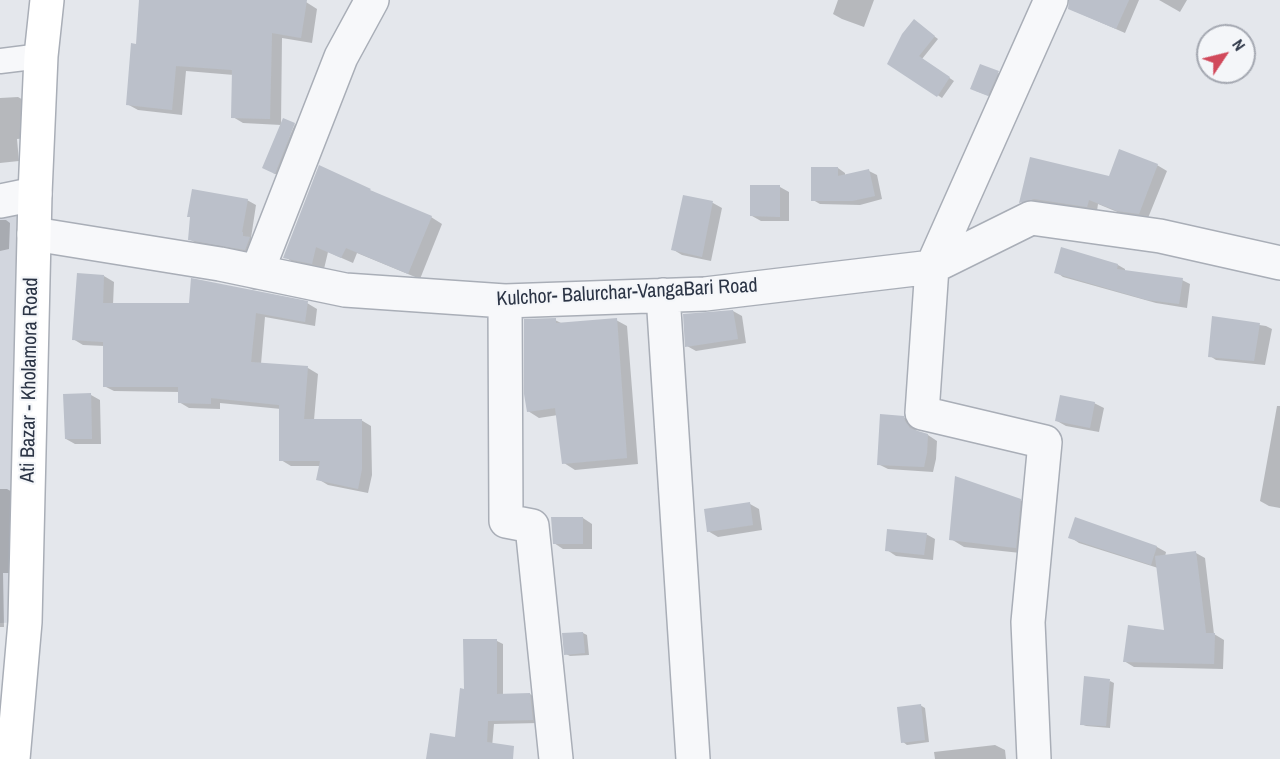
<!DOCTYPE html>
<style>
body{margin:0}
#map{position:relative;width:1280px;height:759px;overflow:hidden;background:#e4e7ec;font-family:"Archivo Narrow",sans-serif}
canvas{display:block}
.north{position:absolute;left:1196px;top:24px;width:60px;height:60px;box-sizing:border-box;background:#f4f6f9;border:2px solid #a4a8b1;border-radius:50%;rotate:55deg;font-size:16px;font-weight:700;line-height:24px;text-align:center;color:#2b3445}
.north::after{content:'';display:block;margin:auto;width:21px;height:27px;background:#d1495b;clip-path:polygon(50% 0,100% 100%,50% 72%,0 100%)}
</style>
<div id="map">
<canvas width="1280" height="759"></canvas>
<div class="north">N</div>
</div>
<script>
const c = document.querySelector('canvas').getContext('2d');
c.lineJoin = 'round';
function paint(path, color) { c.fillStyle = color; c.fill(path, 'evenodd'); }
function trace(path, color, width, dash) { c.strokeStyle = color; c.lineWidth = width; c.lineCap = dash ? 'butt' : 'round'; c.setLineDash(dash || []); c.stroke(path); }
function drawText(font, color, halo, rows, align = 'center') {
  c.font = font + ' "Archivo Narrow",sans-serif'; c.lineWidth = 4.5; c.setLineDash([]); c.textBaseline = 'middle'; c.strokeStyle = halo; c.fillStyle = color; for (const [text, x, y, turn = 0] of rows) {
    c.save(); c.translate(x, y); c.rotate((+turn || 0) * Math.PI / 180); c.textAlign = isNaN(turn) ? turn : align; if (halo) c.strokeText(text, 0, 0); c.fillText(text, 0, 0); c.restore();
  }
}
paint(new Path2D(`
 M35,194L25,622L0,623V201Z`), '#d2d6de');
paint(new Path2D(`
 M141,0H290L306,2L317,9L312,43L282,38L281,125L243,123L233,117L234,75L186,71L182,115L138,110L127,104L137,45Z
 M838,0H874L864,27L842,19L833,14Z
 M1071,0H1139L1125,33L1072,10Z
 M1159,0H1187L1180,12Z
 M918,24L938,39L922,59L954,81L942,98L889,63Z
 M998,73L1002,75L992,97L976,91Z
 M18,97L27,102L28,138L17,139L19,161L0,163V98Z
 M295,124L304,129L285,178L273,173Z
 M1157,165L1167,171L1148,218L1127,216L1098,204L1097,211L1030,207L1021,202Z
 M838,168L845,173V176L869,171L877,175L882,199L860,205L820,204L813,200Z
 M780,187L789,192V221H761L752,216Z
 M372,191L382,197L431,217L442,224L420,279L357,253L353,263L328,252L324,269L296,264L285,257L369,198Z
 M684,196L713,203L722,208L711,261L682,255L672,249Z
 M247,200L256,205L251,238L252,239L255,254L198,244L189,239Z
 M0,220H6L10,223L9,249L0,251Z
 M1062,249L1118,265L1125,269V271L1182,280L1190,284L1187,308L1156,303L1063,277L1056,272Z
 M104,276L114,282L113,305L307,303L317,309L315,326L265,317L261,364L308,368L318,374L314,420H361L371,426L372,475L368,493L328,485L318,479L321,466H291L281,460V409L220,403V409L189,408L179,402L180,392L114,391L104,386V346L83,345L73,339Z
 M733,311L742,316L746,343L696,351L687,346Z
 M1213,318L1266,326L1272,329L1265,365L1216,360L1210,356Z
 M555,320L563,324L616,320L627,326L638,464L575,470L564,463L558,415L539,418L528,411Z
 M91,395L100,400L101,444H75L66,439Z
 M1094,403L1104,408L1099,432L1066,426L1057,421Z
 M1277,406H1280V508L1269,506L1260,501Z
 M903,417L913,423L914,427L918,433L928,435L937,441L936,459L933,472L888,469L878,464Z
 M0,489H7L14,493L13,573H3L4,627H0Z
 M1020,500L1034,508L1030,554L964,547L951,539Z
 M750,504L759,509L762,530L718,537L708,531Z
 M552,518H583L592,524V549H563L554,543Z
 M1076,519L1157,547L1166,552L1165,557L1196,553L1205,558L1214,634L1224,640L1223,669L1134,667L1124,661L1165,632L1158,568L1079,543L1070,537Z
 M926,534L935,539L933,560L896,556L887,550Z
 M583,633L587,635L589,655L570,656L566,654Z
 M497,641L503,644V695L530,694L536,698L539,723L494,724L491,759H427L456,738Z
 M1110,681L1114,683L1110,728L1086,726L1081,724Z
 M920,705L925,708L929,742L907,745L903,742Z
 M995,745L1005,750L1006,759H935L934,752Z`), '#0003');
paint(new Path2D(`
 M139,0H307L301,38L272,33L270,119L231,118L232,70L176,66L172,110L126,105L131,43L136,44Z
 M1069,0H1129L1116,29L1068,9Z
 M914,19L935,36L919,56L950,77L937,97L887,64L902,34Z
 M980,64L999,71L988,96L970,89Z
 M283,118L295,123L275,174L262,168Z
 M1119,149L1158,164L1139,214L1117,211L1089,200L1087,207L1034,199L1019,203L1030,157L1109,176Z
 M319,165L371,189L370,190L432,216L408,274L346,248L341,258L316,247L312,264L283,258Z
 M811,167H838V176L869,169L875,196L852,201H811Z
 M750,185H780V217L750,216Z
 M192,189L248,199L242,232H243V236L250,237L245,250L188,240L190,217H187Z
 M683,195L713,201L702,257L671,250Z
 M1061,247L1118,264L1117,269L1183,278L1179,304L1147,300L1054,273Z
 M77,273L104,275L103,303H189L191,278L308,301L305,322L256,313L251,362L308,366L304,419H362V469L358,489L316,480L320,461H279V405L211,398V404L178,403V387H103V342L72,340Z
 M733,310L738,339L685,347L683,314Z
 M1212,316L1260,323L1254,361L1208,357Z
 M556,318V323L617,318L627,458L562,464L555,408L527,412L524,394V319Z
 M91,393L92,439H65L63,394Z
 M1060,395L1095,402L1090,428L1055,421Z
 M880,414L904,416L905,421L910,428L918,431L928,434L927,453L924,467L877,465Z
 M955,476L1021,499L1016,548L949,540Z
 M750,502L753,525L707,532L704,509Z
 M551,517H583V544H553Z
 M1075,517L1157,546L1151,565L1068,538Z
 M887,529L927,533L924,555L885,551Z
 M1196,551L1206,633H1215L1214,664L1123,662L1128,625L1164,630L1155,556Z
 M583,632L585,653L564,655L562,633Z
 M463,639H497V694L530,693L533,720L488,721L487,742L514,746L513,759H426L430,733L455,737L460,688L464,689Z
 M1084,676L1110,679L1106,726L1080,725Z
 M921,704L925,740L901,743L897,707Z`), '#bbc0ca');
const pedestrian = new Path2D(`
 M0,61L41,56`);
const minor = new Path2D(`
 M0,201L35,194
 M34,234L220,264L345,290L505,301L705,294L932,267L1031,218L1160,236L1280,263
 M257,272L341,57L372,0
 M663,295L693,759
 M505,301L506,521L532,526L556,759
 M1034,759L1028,622L1045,442L922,413L932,267L1051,0`);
const secondary = new Path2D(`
 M13,759L25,622L35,194L41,56L47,0`);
trace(pedestrian, '#a9aeb7', 27);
trace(minor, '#a9aeb7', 36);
trace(secondary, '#a9aeb7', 36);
trace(pedestrian, '#f7f8fa', 24);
trace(minor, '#f7f8fa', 33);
trace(secondary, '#fff', 33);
drawText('20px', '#2b3445', '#f4f6f9', [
 ["Kulchor- Balurchar-VangaBari Road",627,293,-3],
 ["Ati Bazar - Kholamora Road",30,380,-89]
]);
</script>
